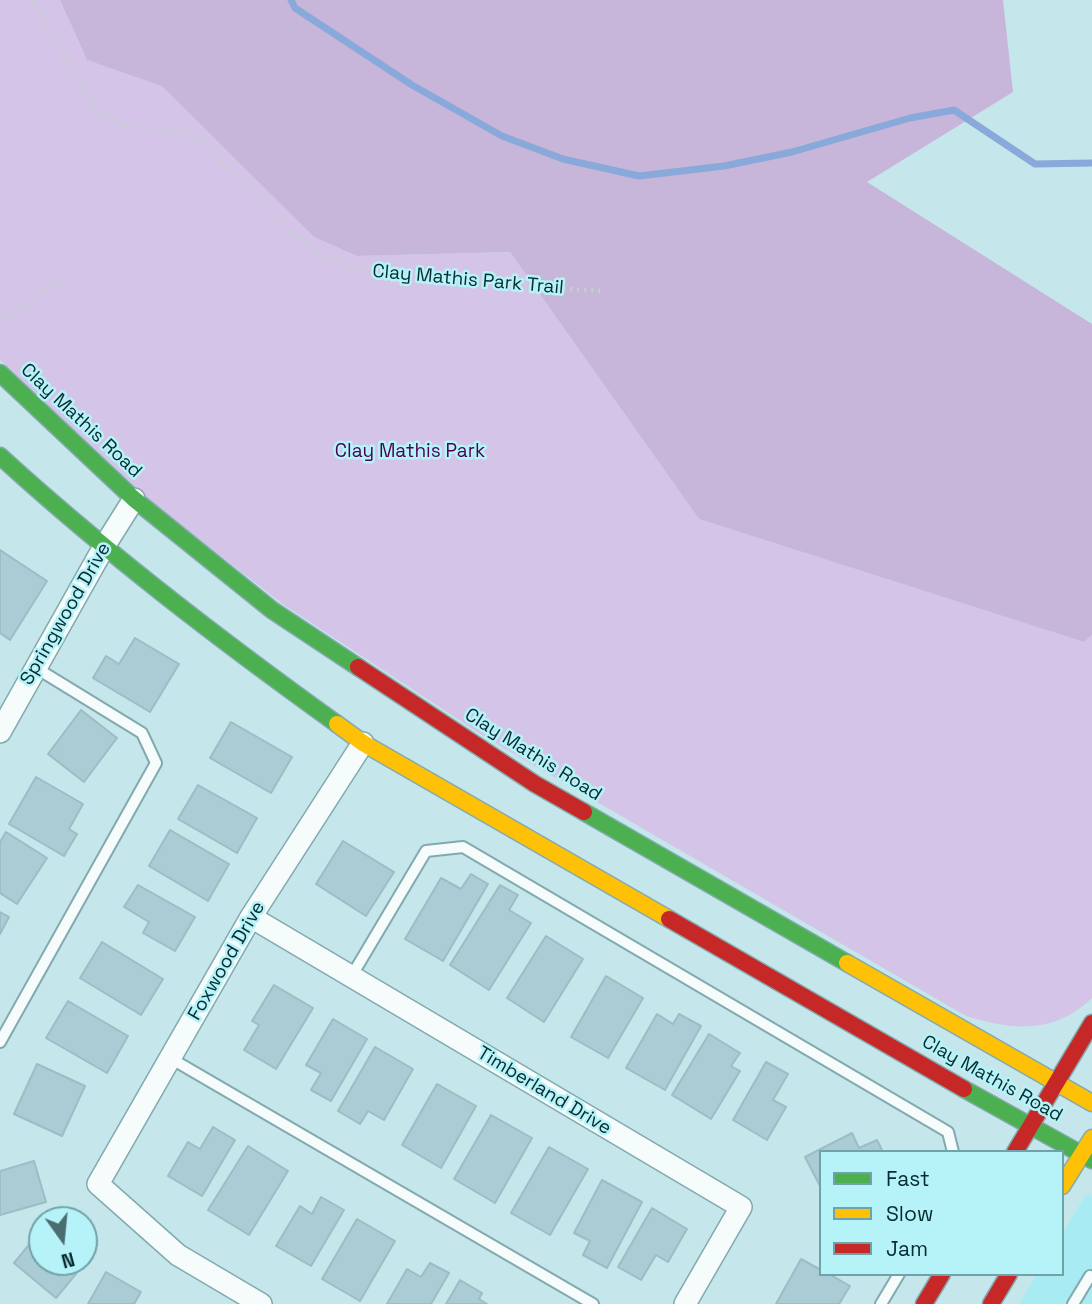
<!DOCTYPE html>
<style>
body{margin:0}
#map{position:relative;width:1092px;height:1304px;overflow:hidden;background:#c5e6ea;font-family:"Space Grotesk",sans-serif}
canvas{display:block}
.legend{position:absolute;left:819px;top:1150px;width:245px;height:126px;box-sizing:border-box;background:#b6f3f9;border:2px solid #70a3a9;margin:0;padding:9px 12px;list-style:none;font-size:21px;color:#062c30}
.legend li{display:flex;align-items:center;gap:14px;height:35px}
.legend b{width:35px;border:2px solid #70a3a9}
.north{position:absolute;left:28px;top:1206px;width:70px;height:70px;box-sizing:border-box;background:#b6f3f9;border:2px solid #70a3a9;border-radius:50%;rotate:165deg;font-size:19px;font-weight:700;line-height:28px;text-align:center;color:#062c30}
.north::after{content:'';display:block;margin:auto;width:24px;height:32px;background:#496d71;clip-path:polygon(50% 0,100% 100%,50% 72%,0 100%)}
</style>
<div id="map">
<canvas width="1092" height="1304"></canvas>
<ul class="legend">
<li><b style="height:9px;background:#4caf50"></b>Fast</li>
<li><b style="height:9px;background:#ffc107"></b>Slow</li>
<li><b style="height:9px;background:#c62828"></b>Jam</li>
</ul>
<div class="north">N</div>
</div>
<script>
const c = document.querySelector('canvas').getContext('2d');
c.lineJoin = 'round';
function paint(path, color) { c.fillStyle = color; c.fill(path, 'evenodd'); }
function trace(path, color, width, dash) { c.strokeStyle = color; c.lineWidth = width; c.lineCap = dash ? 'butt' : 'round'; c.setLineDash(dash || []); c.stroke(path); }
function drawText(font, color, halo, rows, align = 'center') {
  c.font = font + ' "Space Grotesk",sans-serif'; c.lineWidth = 5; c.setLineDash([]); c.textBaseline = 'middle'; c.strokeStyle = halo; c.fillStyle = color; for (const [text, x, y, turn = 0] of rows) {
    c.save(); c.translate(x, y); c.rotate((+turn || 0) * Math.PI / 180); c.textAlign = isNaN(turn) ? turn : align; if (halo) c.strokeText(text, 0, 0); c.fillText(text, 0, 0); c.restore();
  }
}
paint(new Path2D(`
 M1087,1193L1092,1196V1304H1019L1037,1274H1062V1234Z`), '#a8ebf2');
paint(new Path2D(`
 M0,0H60L87,60L162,85L314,237L357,256L510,252L699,519L1084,642L1092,635V998C1053,1035 1013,1030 966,1016L485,737L284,605L155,505L0,360Z`), '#d4c4e7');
paint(new Path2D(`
 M60,0H1003L1013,92L867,182L1092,324V635L1084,642L699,519L510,252L357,256L314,237L162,86L87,60Z`), '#c7b6da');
trace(new Path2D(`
 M291,0L295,8L412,85L502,136L563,159L639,176L724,166L792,152L910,118L954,110L1035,164L1092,163`), '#89a9da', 7);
const building = new Path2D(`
 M0,550L47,581L10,640L0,633Z
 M135,638L179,664L150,712L93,678L106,656L119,664Z
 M81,710L117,738L84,782L48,754Z
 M231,722L292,757L271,793L210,758Z
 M36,777L83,804L69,829L77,834L64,856L9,824Z
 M198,785L257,818L237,853L178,819Z
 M170,830L229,864L208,901L149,866Z
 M6,832L47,858L17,904L0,893V842Z
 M343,841L394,872L366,916L316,884Z
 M471,874L488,884L443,961L405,939L441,878L461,889Z
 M138,885L195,917L175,951L143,933L149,922L124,907Z
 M500,885L518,895L509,910L531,923L489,990L450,965Z
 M0,912L9,917L0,934Z
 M546,936L583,959L544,1022L507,998Z
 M102,942L163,979L141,1015L80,978Z
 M606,976L643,998L608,1058L571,1037Z
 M274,985L313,1008L276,1069L244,1050L259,1025L252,1021Z
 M68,1001L128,1036L107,1073L46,1038Z
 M657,1014L673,1024L679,1014L701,1026L665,1090L626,1068Z
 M333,1019L367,1039L331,1101L311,1090L321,1073L306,1065Z
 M709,1034L740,1053L731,1066L740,1071L711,1119L672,1095Z
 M375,1047L413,1069L384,1120L368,1111L360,1124L338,1111Z
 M766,1062L788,1074L773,1100L786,1107L767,1140L733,1120Z
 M37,1064L85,1086L62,1136L14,1114Z
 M437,1084L476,1106L441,1168L402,1145Z
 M491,1115L532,1138L495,1203L454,1179Z
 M213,1127L235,1140L202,1196L168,1176L188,1142L200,1149Z
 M852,1133L859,1148L877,1140L883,1152H821L820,1186L805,1157Z
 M248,1146L288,1171L249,1235L208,1210Z
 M549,1147L588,1169L550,1235L511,1213Z
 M34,1161L46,1202L0,1215V1171Z
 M602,1180L642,1202L607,1268L583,1255L590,1241L574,1233Z
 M321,1197L344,1210L311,1266L276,1246L300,1206L312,1214Z
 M652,1208L687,1229L668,1262L656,1255L641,1280L618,1267Z
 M357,1219L395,1241L360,1301L322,1279Z
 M42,1229V1262H84V1254L89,1258L56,1298L14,1263Z
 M801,1259L821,1270V1274H829L850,1286L839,1304H776Z
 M430,1263L449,1273L431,1304H387L407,1269L421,1277Z
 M106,1272L141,1292L134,1304H88Z
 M460,1280L482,1293L479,1299L487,1304H446Z`);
paint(building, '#aaccd4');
trace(building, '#9cbdc6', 2);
const lane = new Path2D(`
 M351,977L426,851L463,847L948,1132L953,1152
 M0,1042L156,763L142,733L36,668
 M170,1058L593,1304
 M881,1304L899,1274
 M1073,1304L1090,1276L1092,1277`);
const street = new Path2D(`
 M0,732L105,545L134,499
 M251,917L741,1207L685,1304
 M261,1304L178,1255L98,1184L251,917L363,743`);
const fast = new Path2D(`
 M0,373L134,499L272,610L358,667
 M0,456C106,553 220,640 337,724
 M584,812L847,963
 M964,1089L1092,1160`);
const slow = new Path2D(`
 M337,724L363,743L669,919
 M847,963L1092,1103
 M1062,1186L1092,1138`);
const jam = new Path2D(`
 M358,667L535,784L584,812
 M669,919L964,1089
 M1015,1152L1092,1023
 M924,1304L942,1274
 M991,1304L1009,1274`);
trace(lane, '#82aaae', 14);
trace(street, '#82aaae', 24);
trace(fast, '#82aaae', 19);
trace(slow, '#82aaae', 19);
trace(jam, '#82aaae', 19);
trace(new Path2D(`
 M33,0L96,111L123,125L184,132L203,142L287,229L319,253L353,270L489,284L602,291
 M0,319L15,314L43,290L69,280`), '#c6d0d1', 4.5, [2, 5]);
trace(lane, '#f6fbfc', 10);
trace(street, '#f6fbfc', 21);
trace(fast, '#4caf50', 16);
trace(slow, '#ffc107', 16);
trace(jam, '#c62828', 16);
drawText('19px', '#062c30', '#b6f3f9', [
 ["Clay Mathis Park Trail",468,280,5],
 ["Clay Mathis Road",81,421,43],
 ["Springwood Drive",66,614,-60],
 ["Clay Mathis Road",533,755,32],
 ["Foxwood Drive",227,961,-60],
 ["Clay Mathis Road",992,1079,29],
 ["Timberland Drive",544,1091,31]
]);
drawText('19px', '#4c0152', '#b6f3f9', [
 ["Clay Mathis Park",410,452]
]);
</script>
